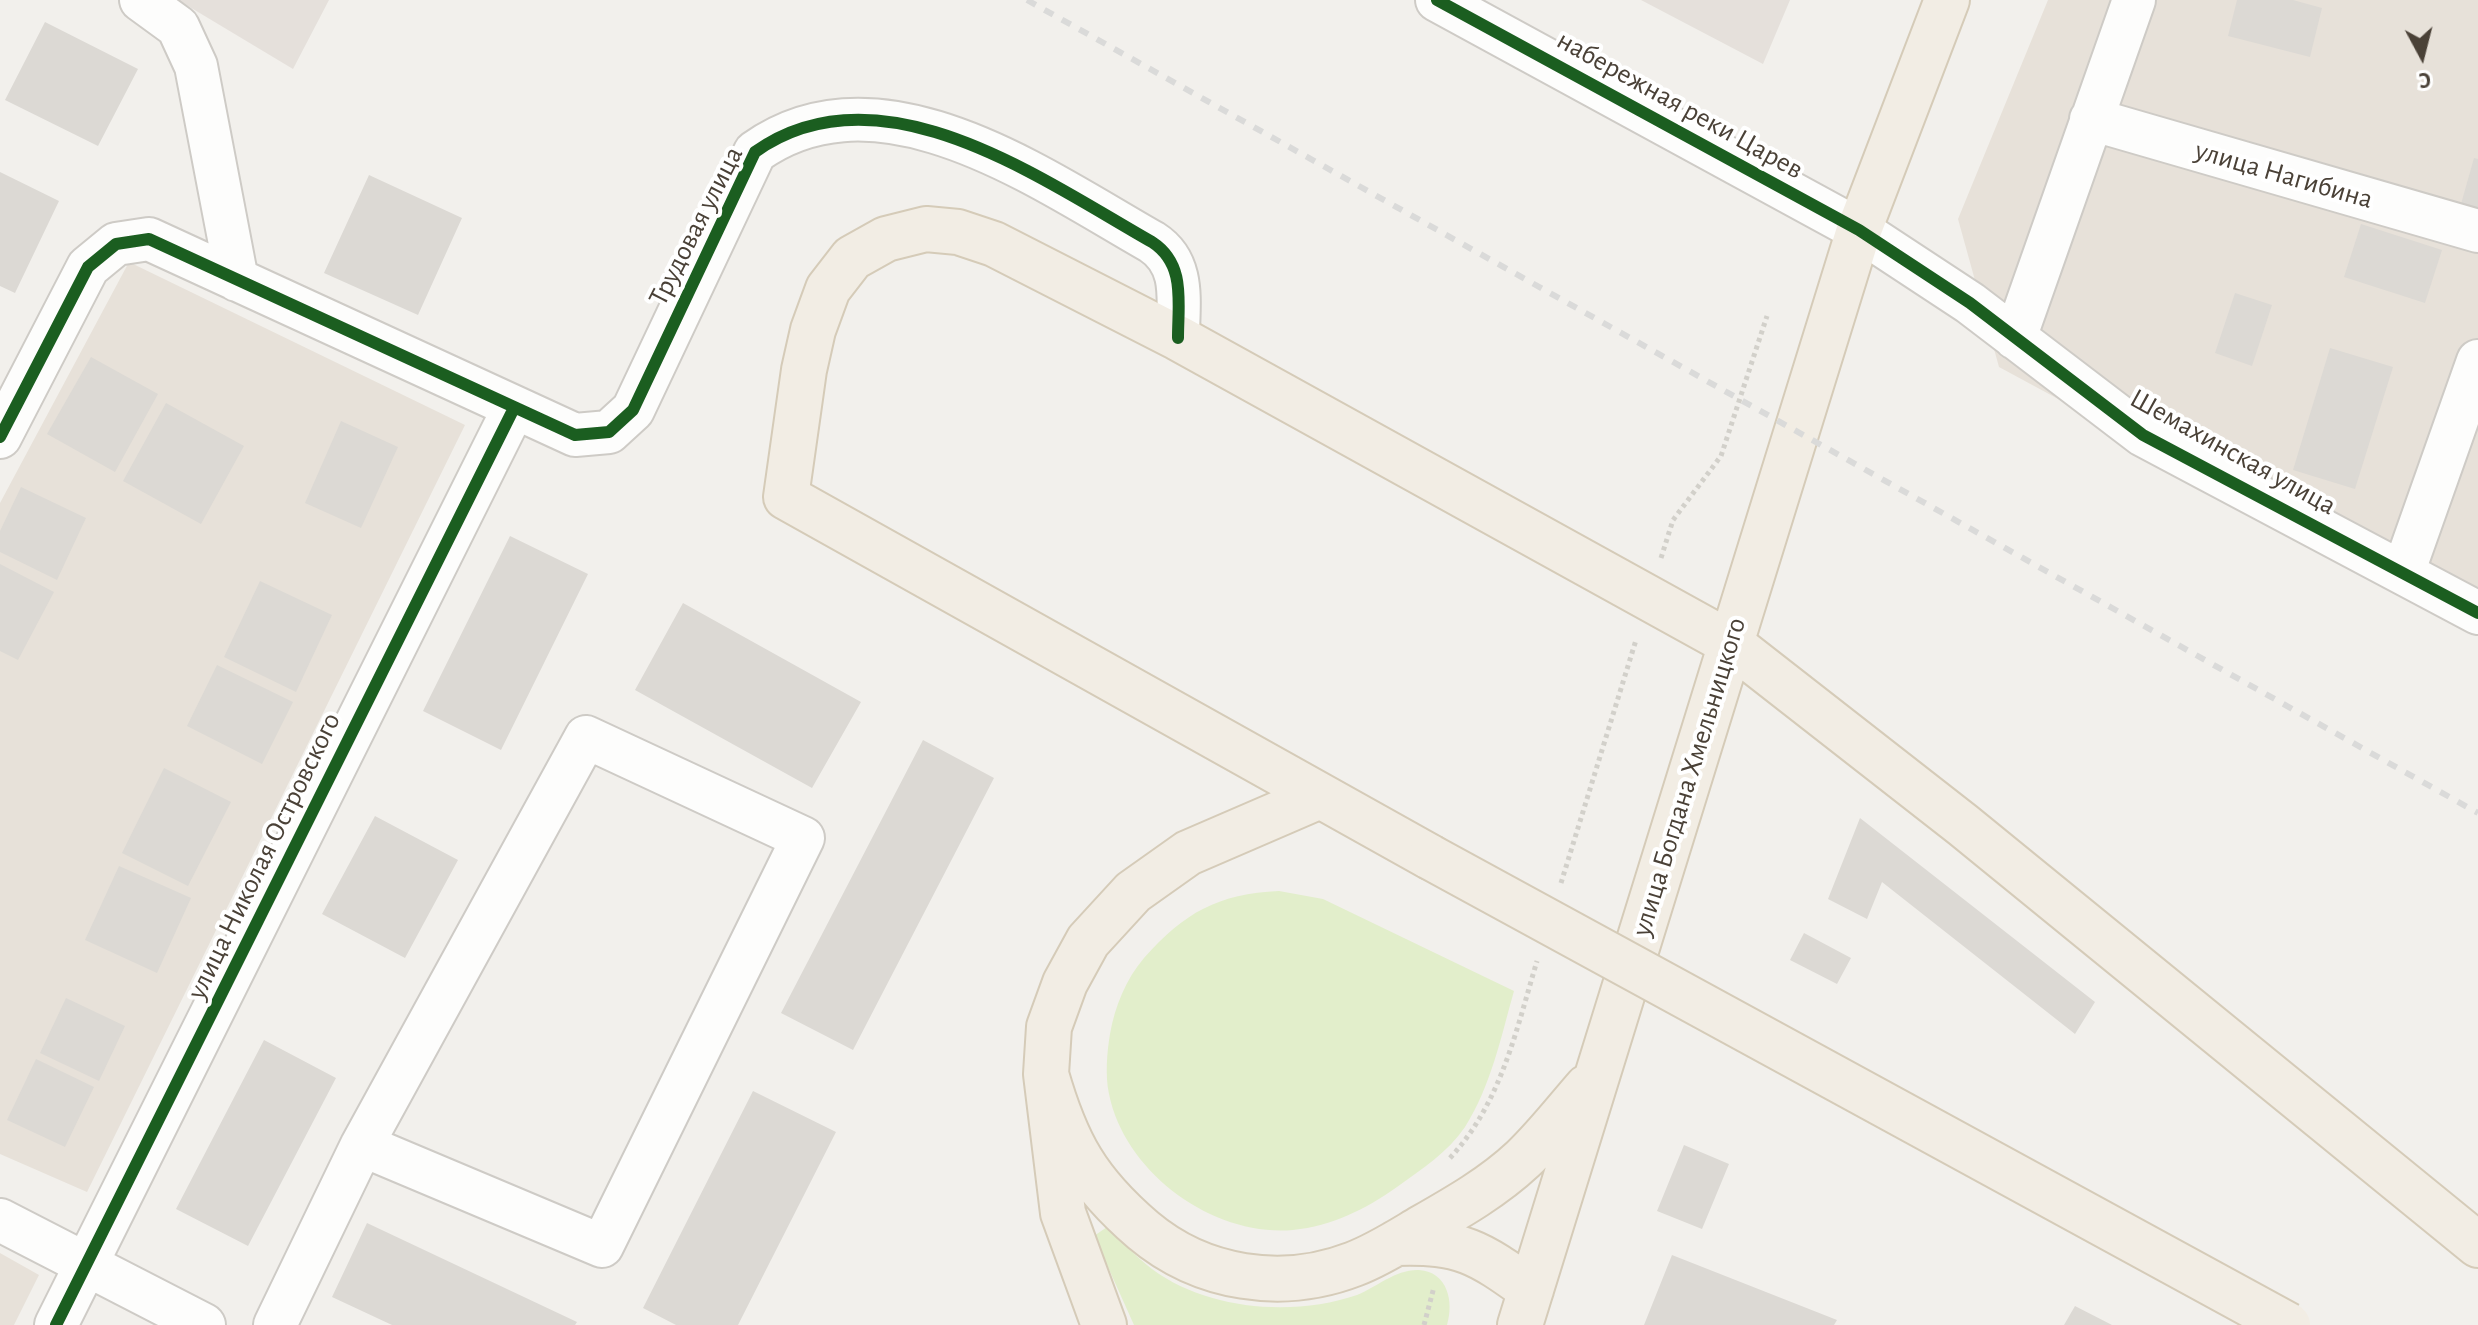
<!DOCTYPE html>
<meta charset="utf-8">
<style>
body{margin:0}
#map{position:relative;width:2478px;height:1325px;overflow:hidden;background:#f2f0ec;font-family:"Alegreya Sans",sans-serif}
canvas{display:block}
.north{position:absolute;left:2382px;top:16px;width:80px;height:80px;-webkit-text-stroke:6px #fff;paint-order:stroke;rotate:173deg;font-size:22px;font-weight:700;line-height:32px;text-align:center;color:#4a4137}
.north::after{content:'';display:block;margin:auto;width:28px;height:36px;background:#4a4137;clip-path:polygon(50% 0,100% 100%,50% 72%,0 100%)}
</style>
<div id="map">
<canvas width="2478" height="1325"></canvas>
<div class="north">С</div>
</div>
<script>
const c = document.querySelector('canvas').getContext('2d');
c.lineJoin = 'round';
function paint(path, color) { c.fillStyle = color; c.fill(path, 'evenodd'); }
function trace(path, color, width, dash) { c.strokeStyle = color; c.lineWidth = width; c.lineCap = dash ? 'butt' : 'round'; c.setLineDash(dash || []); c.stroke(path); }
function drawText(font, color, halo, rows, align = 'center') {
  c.font = font + ' "Alegreya Sans",sans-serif'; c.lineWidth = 8; c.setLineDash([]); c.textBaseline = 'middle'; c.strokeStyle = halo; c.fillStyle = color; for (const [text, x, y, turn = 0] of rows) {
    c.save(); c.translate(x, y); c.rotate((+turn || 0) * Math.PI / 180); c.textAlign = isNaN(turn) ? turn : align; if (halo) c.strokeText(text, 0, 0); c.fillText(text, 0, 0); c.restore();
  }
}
paint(new Path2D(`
 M2048,0H2478V626L1999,367L1958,219Z
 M129,262L465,425L87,1192L0,1154V503Z
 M0,1253L39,1275L14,1325H0Z`), '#e7e1d9');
paint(new Path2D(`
 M178,0H329L293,69Z
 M1641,0H1790L1763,64Z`), '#e5e0db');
paint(new Path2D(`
 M1279,891L1323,899L1514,991C1501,1037 1491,1086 1465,1127C1448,1152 1422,1169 1397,1187C1366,1209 1332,1226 1293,1230C1213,1237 1125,1173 1109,1094C1105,1075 1107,1052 1110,1034C1115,1006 1126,979 1144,958C1185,912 1218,894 1279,891Z
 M1107,1227C1122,1241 1136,1257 1152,1269C1207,1310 1293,1317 1357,1295C1377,1287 1396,1269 1419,1270C1448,1272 1454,1302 1447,1325H1134L1094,1236Z`), '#e2eecb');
paint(new Path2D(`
 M2237,0H2293L2322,8L2310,57L2228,36Z
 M45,22L138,69L98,146L5,100Z
 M2474,158L2478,159V208L2461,204Z
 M0,172L59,201L15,293L0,286Z
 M369,175L462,218L418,315L324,273Z
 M2361,224L2442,250L2425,303L2344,277Z
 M2235,293L2272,305L2252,366L2215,353Z
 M2330,348L2393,367L2355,489L2293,470Z
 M91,357L158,394L115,472L47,434Z
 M166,403L244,446L201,524L123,481Z
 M341,421L398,447L361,528L305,503Z
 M21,487L86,518L57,580L0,552V531Z
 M510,536L588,574L501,750L423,711Z
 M0,564L54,592L18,660L0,651Z
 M260,581L332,615L296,692L224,657Z
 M683,603L861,702L812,788L635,690Z
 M217,665L293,702L262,764L187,726Z
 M923,740L994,778L853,1050L781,1013Z
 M164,768L231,802L188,886L122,853Z
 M375,816L458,860L405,958L322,914Z
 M1860,818L2095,1002L2075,1034L1882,882L1867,919L1828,899Z
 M119,866L191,898L157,973L85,940Z
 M1804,933L1851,958L1837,984L1790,960Z
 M66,998L125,1026L99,1081L40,1053Z
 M264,1040L336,1078L248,1246L176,1209Z
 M36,1059L94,1087L65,1147L7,1120Z
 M753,1091L836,1132L738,1325H676L643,1308Z
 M1684,1145L1729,1164L1702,1229L1657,1211Z
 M367,1223L577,1322L575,1325H392L332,1297Z
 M1672,1255L1837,1320L1834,1325H1644Z
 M2075,1306L2112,1325H2064Z`), '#dcd9d4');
const minor = new Path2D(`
 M141,0L178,27L196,66L237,280
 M1437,0L1859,230L1970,303L2143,435L2478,613
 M2091,119L2478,231
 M2015,338L2134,0
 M0,437L88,267L116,244L149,239L575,435L609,432L633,410L755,152C880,63 1041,179 1152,242C1186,264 1178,302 1178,338
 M2403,573L2478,361
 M0,1220L204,1325
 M56,1325L514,408
 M275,1325L362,1145L586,737L803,838L602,1246L362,1145`);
const major = new Path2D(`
 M1430,857L786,497L804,370L813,330L828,289L852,258L886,239L926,229L958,232L994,244L1178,338L1730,643L1963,825L2478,1245
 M1046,1074C1066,1144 1087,1182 1143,1230C1201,1279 1282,1292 1354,1264C1378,1255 1401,1240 1423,1227C1458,1207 1493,1187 1523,1159C1546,1137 1566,1111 1587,1087
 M1396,1243C1462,1241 1478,1252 1531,1290
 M1104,1325L1063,1213L1046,1074L1049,1027L1065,983L1088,941L1133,892L1188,853L1320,796
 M1520,1325L1859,230L1947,0`);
trace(minor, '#cecbc6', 46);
trace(major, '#d5cbb8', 48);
trace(new Path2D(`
 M1661,558L1673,520L1721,456L1767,316
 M1561,883L1636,640
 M1450,1158C1501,1103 1516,1031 1537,961
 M1424,1325L1434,1287`), '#d2d0ca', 5, [4, 4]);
trace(minor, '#fdfdfc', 42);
trace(major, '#f2ede4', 44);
trace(new Path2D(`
 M1027,0L2478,813`), '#dadad9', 6, [10, 10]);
const majorBridge = new Path2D(`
 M1430,857L2288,1325`);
trace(majorBridge, '#d5cbb8', 48, []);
trace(majorBridge, '#f2ede4', 44);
trace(new Path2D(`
 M1437,0L1859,230L1970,303L2143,435L2478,613
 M0,437L88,267L116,244L149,239L575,435L609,432L633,410L755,152C880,63 1041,179 1152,242C1186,264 1178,302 1178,338
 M56,1325L514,408`), '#1b5e20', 12);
drawText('28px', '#4a4137', '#fff', [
 ["набережная реки Царев",1680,105,29],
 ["улица Нагибина",2284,175,16],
 ["Трудовая улица",696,226,-63],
 ["Шемахинская улица",2233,452,29],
 ["улица Богдана Хмельницкого",1689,777,-73],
 ["улица Николая Островского",264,856,-64]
]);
</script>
